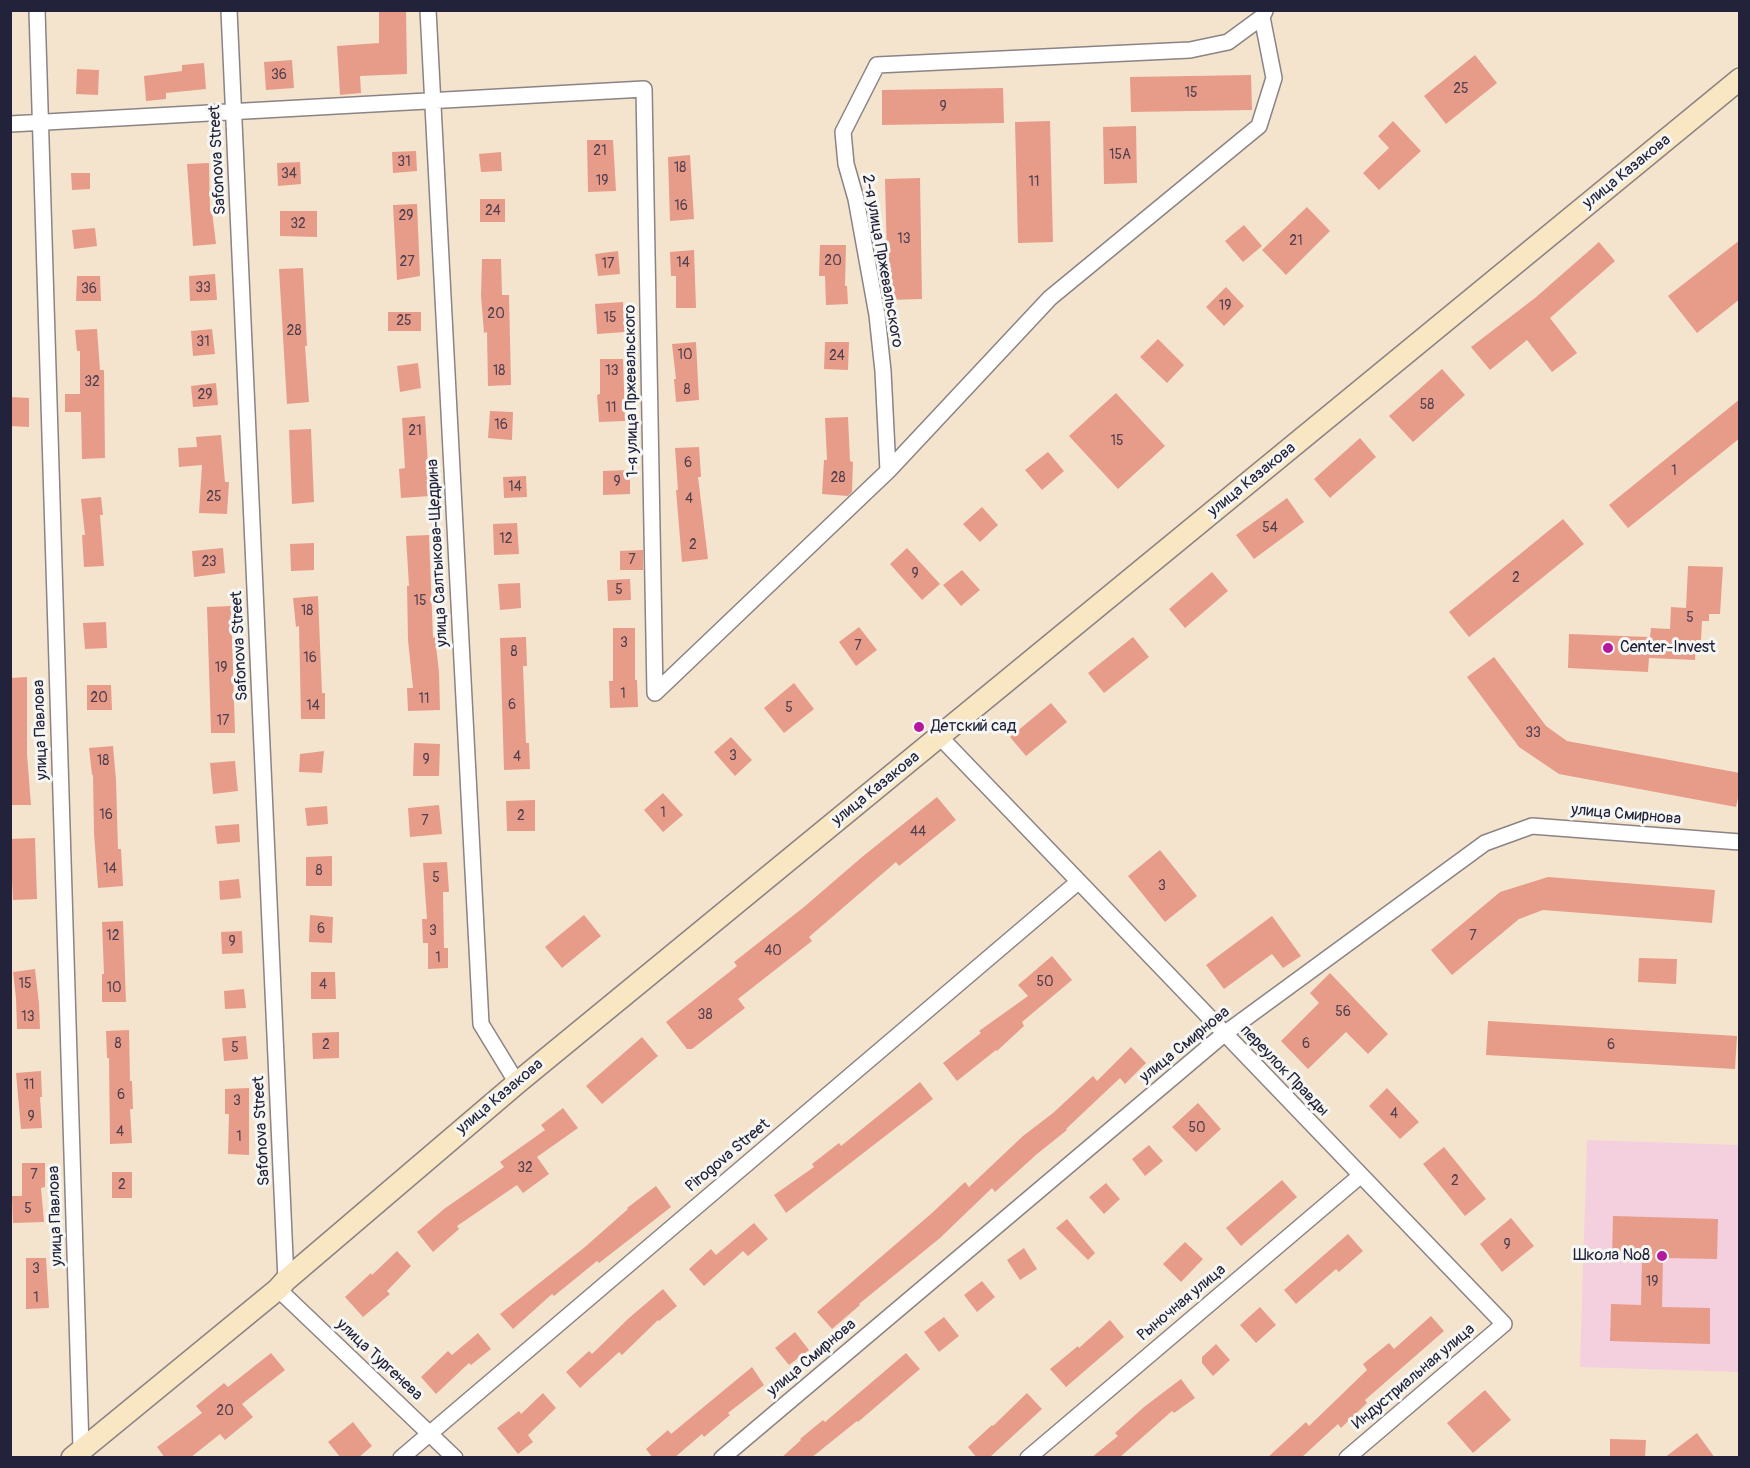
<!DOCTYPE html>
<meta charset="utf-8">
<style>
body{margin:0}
#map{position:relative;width:1750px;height:1468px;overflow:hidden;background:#f4e4cd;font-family:Pangolin,sans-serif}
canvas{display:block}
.frame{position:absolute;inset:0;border:12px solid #22223b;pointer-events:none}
</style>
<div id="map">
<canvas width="1750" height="1468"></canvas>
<div class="frame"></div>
</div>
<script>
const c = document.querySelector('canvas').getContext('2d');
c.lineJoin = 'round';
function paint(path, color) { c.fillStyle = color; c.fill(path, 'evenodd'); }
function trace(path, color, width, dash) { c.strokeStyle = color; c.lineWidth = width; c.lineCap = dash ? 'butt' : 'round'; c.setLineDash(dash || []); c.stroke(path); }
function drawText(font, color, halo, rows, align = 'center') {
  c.font = font + ' Pangolin,sans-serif'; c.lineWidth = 6; c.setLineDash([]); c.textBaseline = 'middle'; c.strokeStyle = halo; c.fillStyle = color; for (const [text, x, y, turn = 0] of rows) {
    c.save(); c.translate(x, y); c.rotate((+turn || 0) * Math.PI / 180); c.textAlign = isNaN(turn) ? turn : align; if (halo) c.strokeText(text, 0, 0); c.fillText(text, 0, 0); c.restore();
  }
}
paint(new Path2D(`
 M1587,1140L1739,1145V1372L1580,1367Z`), '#f4cfdd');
paint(new Path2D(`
 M379,10H406L407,74L360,76L361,93L340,95L337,46L379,43Z
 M1475,55L1497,83L1446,124L1424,96Z
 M292,60L294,88L266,90L264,62Z
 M204,63L206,89L166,93V99L146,101L144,76L182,71V65Z
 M77,69L99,70L98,95L76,94Z
 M1251,75L1252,110L1131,112L1130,77Z
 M1003,88L1004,123L882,125V90Z
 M1050,121L1053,242L1018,243L1015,122Z
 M1393,121L1421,151L1379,190L1363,173L1389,148L1378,136Z
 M1136,126L1137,183L1104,184L1103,127Z
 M587,140H613L616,191L588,192Z
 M416,151L417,171L393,173L392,152Z
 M501,152L502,171L481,172L479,154Z
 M690,155L694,219L670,221L668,157Z
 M300,162L301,184L278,186L277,163Z
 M209,163L210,211H212L216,244L193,246L187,164Z
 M71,173H90V189L72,190Z
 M920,178L922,299L888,300L885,179Z
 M480,199H505V222H480Z
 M417,204L420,276L397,280L393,205Z
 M1307,207L1330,231L1286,275L1262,250Z
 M280,211H317V237L280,236Z
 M1244,225L1262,246L1243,262L1225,241Z
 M95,228L97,246L74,249L72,230Z
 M1740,240V299L1697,333L1668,296Z
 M1599,242L1615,261L1550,318L1577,353L1552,372L1527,340L1490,370L1471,347L1535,298Z
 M820,245H846L845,286H847L848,304L826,305L825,276H819Z
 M694,250L696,308H676V276H671L670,252Z
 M618,251L620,274L598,276L595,254Z
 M482,259H501L502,295H509L511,385L488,386L487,332L484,333L481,296Z
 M303,268L307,346H305L309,402L287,404L279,269Z
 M215,274L217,300L190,301L189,276Z
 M77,276H100L101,301H76Z
 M1226,287L1244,306L1224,326L1206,307Z
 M623,302L625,332L597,334L595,304Z
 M388,312H421V331H388Z
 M97,329L100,370H104L105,458L82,459L81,412H65V394H80V351H77L75,330Z
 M212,329L215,354L193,356L191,331Z
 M1158,339L1184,365L1167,383L1140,357Z
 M696,342L699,400L676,402L674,379H676L672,344Z
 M825,342H849L848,370L824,369Z
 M600,359H623L625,421L599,422L597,395L600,394Z
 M418,363L421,388L400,392L397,366Z
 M1442,369L1465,395L1413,442L1389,416Z
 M216,383L218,405L193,407L191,386Z
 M1116,393L1165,446L1118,489L1069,436Z
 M10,397L29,398V427L10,426Z
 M1740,399V438L1628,528L1609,505Z
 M490,411L513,412L512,440L488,438Z
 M425,416L430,496L401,498L399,469L405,468L402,418Z
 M848,417L850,461L853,462L852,492L848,496L822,494L824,460H827L825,418Z
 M311,429L314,502L292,504L289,430Z
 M221,435L225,482H229L227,514L199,513L202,465L179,467L178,448L197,447L196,437Z
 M1360,438L1376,457L1330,498L1314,479Z
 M699,447L701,477H698L708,559L682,562L676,490H678L675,448Z
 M1048,452L1064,471L1042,490L1025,470Z
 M630,470V494L603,495V471Z
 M526,476L527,497L504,498L503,477Z
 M101,497L103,515H100L104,566L84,567L82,535H85L81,499Z
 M1287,498L1304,522L1254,559L1236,535Z
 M982,507L998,525L980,542L963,524Z
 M1563,519L1584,544L1469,637L1449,612Z
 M517,523L519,554L494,555L493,524Z
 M429,535L433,638L435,637L439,672L440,710L408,711L407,688H413L408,640L407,586H409L406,536Z
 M314,543V570L291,571L290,544Z
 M223,548L225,573L194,577L192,551Z
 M907,548L940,584L922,600L890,564Z
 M643,550V570H620V551Z
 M1688,566L1723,567L1720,614H1709V621H1702L1701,640H1696L1695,660L1649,658L1648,672L1568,668L1569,634L1650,637L1651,628L1670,629L1671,607L1686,608Z
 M962,570L980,590L961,606L943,585Z
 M1212,572L1228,591L1185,628L1169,609Z
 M630,579L631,600L608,601L607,580Z
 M520,583L521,608L500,610L498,584Z
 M318,596L322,693H325V719H301L299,626L296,627L293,598Z
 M231,606L235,733H211L207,607Z
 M106,622L107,648L85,649L83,623Z
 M859,627L877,650L856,666L839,642Z
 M613,628H635V680H637L638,707L610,708L609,681H613Z
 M526,637L527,666H523L526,743H529L530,769L504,770L500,638Z
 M1133,637L1149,657L1104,693L1088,673Z
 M1494,657L1546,726L1567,741L1740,773V789L1736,807L1559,774L1519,747L1467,677Z
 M27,677V754L31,805H10V678Z
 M794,683L814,709L784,733L764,708Z
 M87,685H111L112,710H87Z
 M1051,703L1067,722L1026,756L1010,737Z
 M731,737L752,760L735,776L714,752Z
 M414,743L440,744L439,776H413Z
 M113,746L116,780L118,849H121L123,886L98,888L94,833L93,775H92L89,748Z
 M324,751L322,773L299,772L300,754Z
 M235,761L238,791L213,794L210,763Z
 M663,793L683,815L663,832L644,810Z
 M937,797L956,820L899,866L896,862L809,937L812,941L738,999L745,1008L692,1049H687L666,1022L737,966L734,962L804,907L862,857Z
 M535,800V831H507L506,801Z
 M439,805L442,834L410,837L408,808Z
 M327,806L328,824L307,826L305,808Z
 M239,824L240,842L217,844L215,826Z
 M35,838L37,899L13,900L10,839Z
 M1160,850L1197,896L1165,922L1128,876Z
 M332,856V886H306V857Z
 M447,862L449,892H443L444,948H448V968L428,969V943H423L422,919H427L423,863Z
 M1548,877L1715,890L1712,923L1543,910L1519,919L1452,975L1431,950L1500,892Z
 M239,879L241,898L220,900L219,881Z
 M310,915L333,917L332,943L309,942Z
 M584,915L601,936L562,968L545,947Z
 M1272,916L1301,956L1283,968L1272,954L1224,989L1206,965Z
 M123,921L126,1002H102V974H104L102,922Z
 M242,931L243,953L222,954L221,932Z
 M1052,956L1072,980L1022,1022L1024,1026L997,1051L996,1050L957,1081L943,1063L981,1033L979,1031L1028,996L1018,985Z
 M1639,958L1677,959L1676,984L1638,982Z
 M35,969L39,1004L40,1029H17L16,998L13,972Z
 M311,972H335L336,999H311Z
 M1330,973L1388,1034L1368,1054L1346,1032L1308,1069L1281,1041L1319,1003L1310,993Z
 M244,989L246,1008L225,1009L224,991Z
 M1488,1021L1737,1036L1735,1069L1486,1055Z
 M129,1030L130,1081H132L133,1109H130L132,1143L110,1144L109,1058H107L106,1031Z
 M339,1032V1058L313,1059L312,1033Z
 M246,1036L248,1059L224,1061L222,1038Z
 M642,1037L658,1056L602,1104L586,1086Z
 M1131,1047L1146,1063L1125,1084L1120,1078L1066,1129L1067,1130L1037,1154L995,1192L992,1188L940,1238L859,1304L860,1305L832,1329L817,1312L932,1213L965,1182L969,1187L1023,1136L1053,1113L1093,1076L1097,1081Z
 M41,1071L42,1097H40L42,1128L21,1129L16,1073Z
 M920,1082L933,1099L786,1213L774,1195L814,1167L812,1164L839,1143L841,1146Z
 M249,1088V1155L228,1154L229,1114H225V1089Z
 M1387,1088L1419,1122L1400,1139L1369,1106Z
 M1198,1103L1221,1129L1196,1152L1172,1127Z
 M563,1108L578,1128L537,1157L549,1174L523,1193L517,1185L457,1226L459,1229L433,1252L417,1232L444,1209L504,1167L500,1162L545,1130L541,1125Z
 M1149,1145L1163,1161L1145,1176L1132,1159Z
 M1444,1147L1486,1199L1465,1216L1423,1164Z
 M22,1163H45V1187L41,1188L44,1222L13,1223L12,1196H22Z
 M112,1172H132V1198H112Z
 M1282,1180L1297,1197L1241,1246L1226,1228Z
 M1106,1183L1120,1199L1104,1214L1089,1197Z
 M656,1186L671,1207L599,1263L597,1261L554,1296L552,1294L513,1329L500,1314L585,1247L628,1209L627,1208Z
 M1613,1216L1718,1219L1717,1259L1663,1258L1662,1307L1710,1308V1344L1610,1341L1611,1304L1641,1305L1642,1259L1612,1258Z
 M1511,1218L1534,1246L1502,1272L1480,1244Z
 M1067,1219L1095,1253L1088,1260L1056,1228Z
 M754,1223L768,1239L748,1256L743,1251L704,1286L689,1269L711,1249L716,1255Z
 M1348,1234L1363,1251L1339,1272L1336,1269L1296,1304L1284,1290Z
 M1185,1242L1203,1259L1181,1282L1163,1264Z
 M1024,1248L1037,1269L1020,1280L1007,1260Z
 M397,1251L411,1266L387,1291L390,1294L363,1317L345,1297L371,1273L372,1275Z
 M26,1258H46L49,1308L26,1309Z
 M982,1281L995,1297L977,1312L964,1295Z
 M663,1289L677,1306L659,1321L658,1320L622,1355L619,1352L580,1388L566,1372L589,1351L592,1354L629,1318Z
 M1260,1307L1276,1325L1256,1343L1240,1325Z
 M1431,1316L1444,1331L1365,1400L1367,1403L1341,1428L1338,1424L1301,1458H1267L1306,1422L1309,1426L1367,1370L1363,1364L1389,1343L1394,1349Z
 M944,1317L959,1336L939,1352L924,1332Z
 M1110,1320L1124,1337L1066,1387L1050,1369L1078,1346L1079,1348Z
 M795,1332L809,1350L789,1365L775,1348Z
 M478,1333L491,1349L471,1365L469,1363L436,1394L421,1377L448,1351L452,1355Z
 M1216,1344L1230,1360L1213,1376L1202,1363V1357Z
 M271,1353L285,1370L242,1404L253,1417L225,1440L220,1434L190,1458H165L157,1447L202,1413L196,1406L224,1383L228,1387Z
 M906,1353L920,1369L858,1422L857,1421L811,1458H781L801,1440L800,1439L823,1420L825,1422Z
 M752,1367L764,1385L728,1413L730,1415L704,1437L702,1434L674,1458H653L646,1449L668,1430L671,1434Z
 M1181,1379L1195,1398L1174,1413L1172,1411L1119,1458H1091L1118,1436L1115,1433L1144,1407Z
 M1485,1390L1511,1420L1473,1453L1447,1423Z
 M543,1393L556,1408L528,1435L533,1442L518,1454L497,1428L519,1411L521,1414Z
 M1027,1393L1042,1409L989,1458H977L968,1447L992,1425L993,1426Z
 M353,1422L372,1446L358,1458H341L328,1442Z
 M1697,1433L1715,1458H1664Z
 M1610,1439L1646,1440L1645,1458H1610Z`), '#e79c8a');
const street = new Path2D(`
 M37,10L81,1448
 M229,10L286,1280
 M428,10L481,1024L517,1083
 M10,124L644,89L655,693
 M888,471L883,371L877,315L856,199L846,164L843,132L877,65L1190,50L1228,42L1262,17L1265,11
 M655,693L888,471L1050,298L1259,126L1274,78L1262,17
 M940,737L1504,1324L1347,1458
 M278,1289L455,1458
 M401,1458L1078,882
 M722,1458L1224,1034L1485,843L1532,826L1740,842
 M1028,1458L1360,1176`);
const secondary = new Path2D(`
 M72,1458L278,1289L286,1280L517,1083L1740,79`);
trace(street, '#8b8384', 18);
trace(secondary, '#8b8384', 24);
trace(street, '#fff', 15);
trace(secondary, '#f9e7c3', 21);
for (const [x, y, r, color] of [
 [1608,648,6,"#b5179e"],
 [919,727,6,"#b5179e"],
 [1662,1256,6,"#b5179e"]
]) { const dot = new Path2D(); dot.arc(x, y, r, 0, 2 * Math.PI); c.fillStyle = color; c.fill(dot); trace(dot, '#f6f6f2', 2); }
drawText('14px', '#53404f', null, [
 ["36",279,75],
 ["25",1461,89],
 ["15",1191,93],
 ["9",943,107],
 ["21",600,151],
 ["15А",1120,155],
 ["31",404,162],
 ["18",680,168],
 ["34",289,174],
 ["19",602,181],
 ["11",1034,182],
 ["16",681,206],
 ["24",493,211],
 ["29",406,216],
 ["32",298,224],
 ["13",904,239],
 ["21",1296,241],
 ["20",833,261],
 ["27",407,262],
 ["14",683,263],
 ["17",608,264],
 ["33",203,288],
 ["36",89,289],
 ["19",1225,306],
 ["20",496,314],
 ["15",610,318],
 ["25",404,321],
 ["28",294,331],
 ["31",203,342],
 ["10",685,355],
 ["24",837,356],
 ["18",499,371],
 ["13",612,371],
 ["32",92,382],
 ["8",687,390],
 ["29",205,395],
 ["58",1427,405],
 ["11",611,408],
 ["16",501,425],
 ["21",415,431],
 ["15",1117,441],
 ["6",688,463],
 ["1",1674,471],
 ["28",838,478],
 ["9",617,482],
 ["14",515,487],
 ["25",214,497],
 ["4",689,499],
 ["54",1270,528],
 ["12",506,539],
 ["2",693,545],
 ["7",632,560],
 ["23",209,562],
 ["9",915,574],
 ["2",1516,578],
 ["5",619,590],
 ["15",420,601],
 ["18",307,611],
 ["5",1690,618],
 ["3",624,643],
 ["7",858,646],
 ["8",514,652],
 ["16",310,658],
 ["19",221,668],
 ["1",623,694],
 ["20",99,698],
 ["11",424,699],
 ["6",512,705],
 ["14",313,706],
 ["5",789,708],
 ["17",223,721],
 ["33",1533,733],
 ["3",733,756],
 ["4",517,757],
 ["9",426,760],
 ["18",103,761],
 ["1",663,813],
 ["16",106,815],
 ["2",521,816],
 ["7",425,821],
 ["44",918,832],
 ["14",110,869],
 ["8",319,871],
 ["5",436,878],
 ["3",1162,886],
 ["6",321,929],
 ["3",433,931],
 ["12",113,936],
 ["7",1473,936],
 ["9",232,942],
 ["40",773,951],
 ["1",438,958],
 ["50",1045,982],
 ["15",25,984],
 ["4",323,985],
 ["10",114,988],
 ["56",1343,1012],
 ["38",705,1015],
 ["13",28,1017],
 ["8",118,1044],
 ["6",1306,1044],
 ["2",326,1045],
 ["6",1611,1045],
 ["5",235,1048],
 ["11",29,1085],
 ["6",121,1095],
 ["3",237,1101],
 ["4",1394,1114],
 ["9",31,1117],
 ["50",1197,1128],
 ["4",120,1132],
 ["1",239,1137],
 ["32",525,1168],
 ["7",34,1175],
 ["2",1455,1181],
 ["2",122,1185],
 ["5",28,1209],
 ["9",1507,1245],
 ["3",36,1269],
 ["19",1652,1282],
 ["1",36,1298],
 ["20",225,1411]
]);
drawText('16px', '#22223b', '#f6f6f2', [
 ["Safonova Street",218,160,-93],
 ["улица Казакова",1627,172,-39],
 ["2-я улица Пржевальского",882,261,80],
 ["1-я улица Пржевальского",632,391,-91],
 ["улица Казакова",1252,480,-39],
 ["улица Салтыкова-Щедрина",438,553,-93],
 ["Safonova Street",240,646,-93],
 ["улица Павлова",41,730,-92],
 ["улица Казакова",876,789,-39],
 ["улица Смирнова",1626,815,5],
 ["улица Смирнова",1185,1045,-39],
 ["переулок Правды",1284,1071,46],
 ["улица Казакова",500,1097,-40],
 ["Safonova Street",262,1131,-93],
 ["Pirogova Street",728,1156,-40],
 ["улица Павлова",56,1216,-92],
 ["Рыночная улица",1182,1303,-40],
 ["улица Смирнова",812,1358,-40],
 ["улица Тургенева",379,1360,43],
 ["Индустриальная улица",1414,1377,-40]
]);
drawText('16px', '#22223b', '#f6f6f2', [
 ["Center-Invest",1620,648],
 ["Детский сад",931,727],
 ["Школа №8",1650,1256,"right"]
], 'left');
</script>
